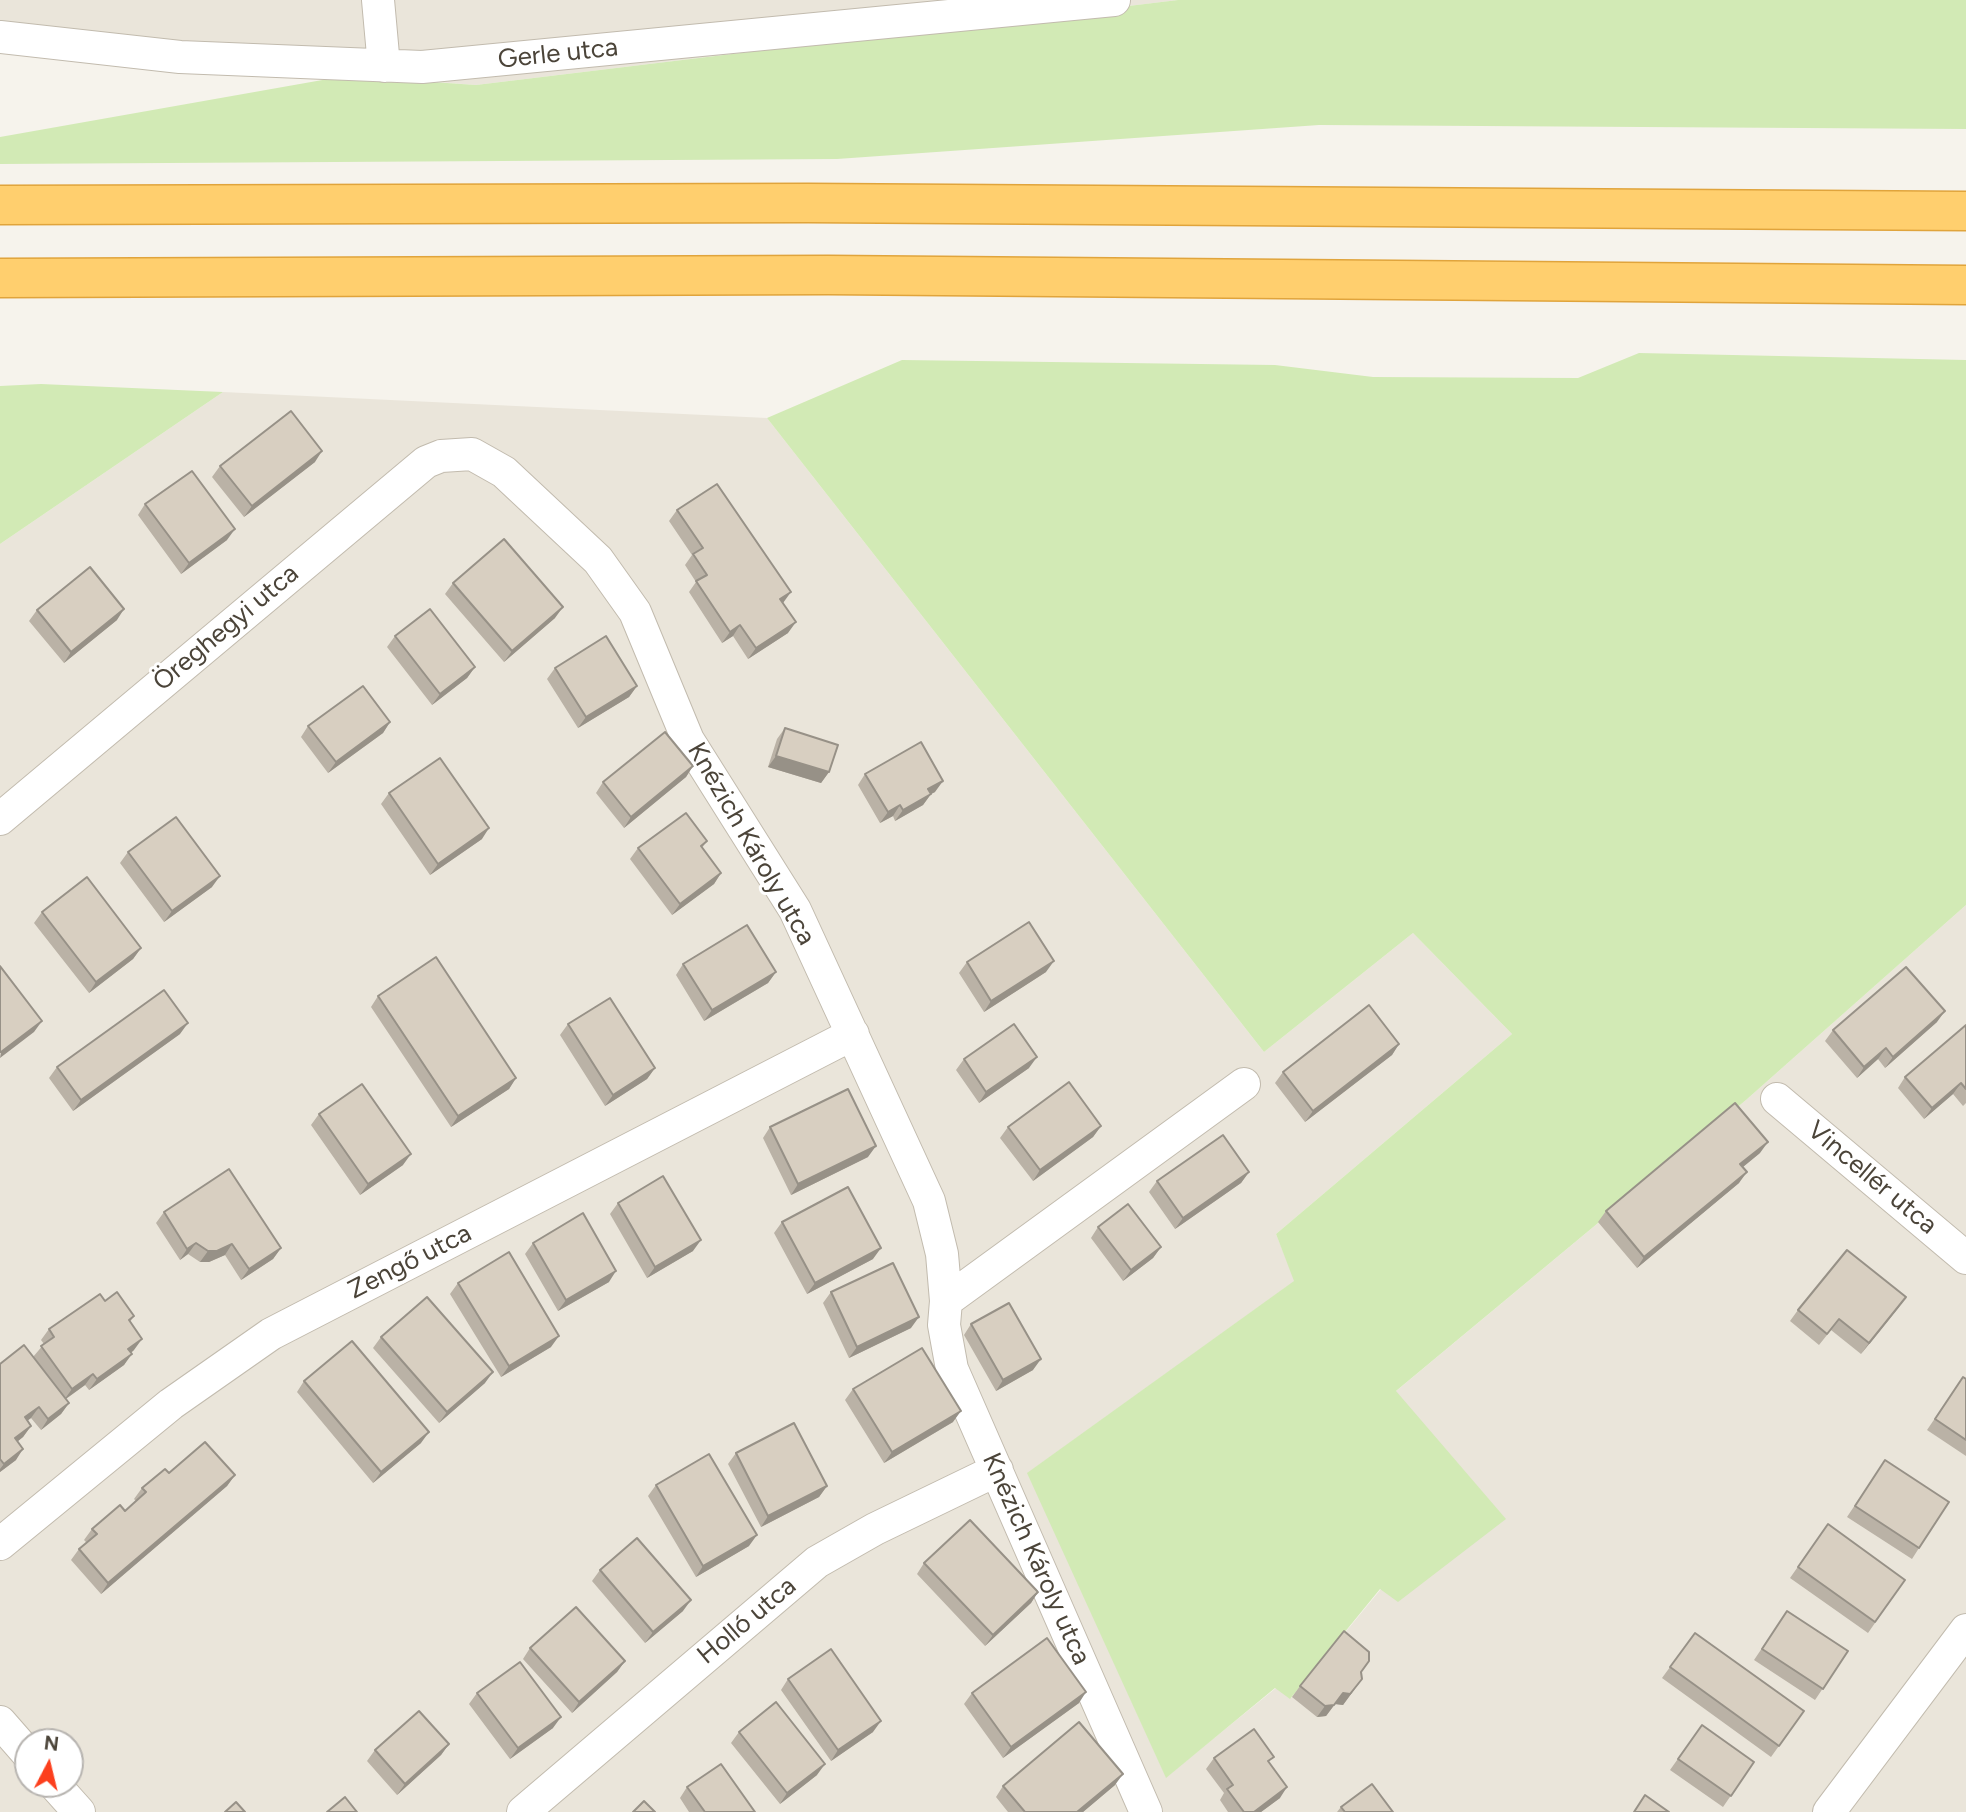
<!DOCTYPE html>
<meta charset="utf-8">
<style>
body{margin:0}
#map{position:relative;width:1966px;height:1812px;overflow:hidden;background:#f6f3ec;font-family:Figtree,sans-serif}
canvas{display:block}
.north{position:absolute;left:14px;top:1728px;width:70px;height:70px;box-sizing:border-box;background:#fff;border:2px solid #b7b4b0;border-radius:50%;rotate:7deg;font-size:19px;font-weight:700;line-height:28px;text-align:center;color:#4b4439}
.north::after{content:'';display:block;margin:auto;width:24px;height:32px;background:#fc3f1d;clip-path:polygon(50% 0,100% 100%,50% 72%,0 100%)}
</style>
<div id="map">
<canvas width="1966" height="1812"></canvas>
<div class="north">N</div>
</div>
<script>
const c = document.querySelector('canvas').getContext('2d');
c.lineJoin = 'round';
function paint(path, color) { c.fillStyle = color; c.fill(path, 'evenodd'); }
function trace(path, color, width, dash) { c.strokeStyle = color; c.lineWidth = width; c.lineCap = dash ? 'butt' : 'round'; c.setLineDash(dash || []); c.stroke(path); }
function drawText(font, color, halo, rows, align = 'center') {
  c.font = font + ' Figtree,sans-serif'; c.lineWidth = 6; c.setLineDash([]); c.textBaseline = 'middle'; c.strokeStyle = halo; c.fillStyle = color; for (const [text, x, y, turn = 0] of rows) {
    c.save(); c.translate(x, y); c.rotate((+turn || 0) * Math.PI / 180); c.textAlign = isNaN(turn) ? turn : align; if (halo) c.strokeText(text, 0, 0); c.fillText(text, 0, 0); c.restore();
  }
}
paint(new Path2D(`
 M0,0H1178L476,85L0,50Z
 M223,392L767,418L1264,1052L1413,933L1512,1034L1276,1234L1295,1281L1028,1473L1166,1777L1276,1688L1291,1698L1381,1589L1505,1519L1395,1392L1746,1100L1966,905V1812H0V544ZM28,1742H70V1784H28Z`), '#eae5da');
paint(new Path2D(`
 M1178,0H1966V129L1319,125L837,159L0,164V137L345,76L476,85Z
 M1639,353L1966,360V905L1746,1100L1396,1391L1506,1519L1398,1602L1380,1589L1290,1699L1275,1688L1166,1778L1027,1473L1294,1281L1276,1234L1512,1034L1413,933L1264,1052L767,418L902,360L1275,365L1373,377L1578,378Z
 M41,384L223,392L0,544V386Z`), '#d2eab5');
const minor = new Path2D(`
 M378,0L384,66
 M0,37L180,57L422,67L1114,0
 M0,819L426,462L441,456L472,454L504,472L598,560L635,612L688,740L795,910L929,1201L942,1254L946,1301L944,1325L952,1369L1146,1812
 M1777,1099L1966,1258
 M946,1301L1244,1084
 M0,1544L171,1404L271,1334L853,1034
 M0,1722L28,1754
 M54,1784L79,1812
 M523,1812L817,1562L875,1529L997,1470
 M1829,1812L1966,1630`);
const motorway = new Path2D(`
 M0,205L808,203L1966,211
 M0,278L828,275L1966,285`);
trace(minor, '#c2bbae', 34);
trace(motorway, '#e0a43c', 41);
trace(minor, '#fff', 32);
trace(motorway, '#ffcf6e', 38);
paint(new Path2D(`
 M315,462L244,517L212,477L220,466Z
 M145,504L227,540L181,574L138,515Z
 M677,510L783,603L788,633L748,659L733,636L722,643L689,592L696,582L685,565L692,555L669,521Z
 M453,583L555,618L504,662L445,594Z
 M37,610L117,620L64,663L29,621Z
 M395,636L475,667L467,678L432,705L387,647Z
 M555,668L637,686L629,697L578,728L547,679Z
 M390,722L383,733L328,773L301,737L308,726Z
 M785,728L829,772L821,783L768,767L777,739Z
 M693,766L686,777L624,828L596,793L603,782Z
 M865,774L935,792L931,794L923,805L895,821L893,816L880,823L858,785Z
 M389,793L482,839L430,875L381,804Z
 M707,841L702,848L721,873L714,884L672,915L630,859L638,848Z
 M128,852L212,887L164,922L120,863Z
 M42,912L141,948L133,959L89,993L34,923Z
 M967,962L1046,972L984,1012L959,973Z
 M683,964L776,972L768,983L704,1021L676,975Z
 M378,996L516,1078L509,1089L451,1127L371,1007Z
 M1937,1022L1885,1068L1878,1059L1857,1078L1825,1041L1833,1030Z
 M568,1024L655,1068L647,1079L605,1106L560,1035Z
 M1966,1025V1103L1963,1106L1953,1094L1924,1119L1898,1088L1905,1077Z
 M180,1034L73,1111L49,1078L57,1067Z
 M1399,1044L1392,1055L1305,1122L1275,1083L1283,1072Z
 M964,1059L1029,1068L979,1103L956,1070Z
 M319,1114L403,1165L360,1195L311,1125Z
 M1101,1126L1093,1137L1033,1181L1000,1138L1008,1127Z
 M770,1127L868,1157L791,1195L763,1138Z
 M1760,1153L1743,1167L1739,1183L1637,1268L1598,1222L1606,1211Z
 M1249,1172L1241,1183L1175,1229L1149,1192L1157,1181Z
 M618,1203L693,1251L647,1278L610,1214Z
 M164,1212L281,1248L273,1259L241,1280L225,1255L209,1262H200L188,1254L180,1260L156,1223Z
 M782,1222L873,1259L807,1294L774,1233Z
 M1098,1227L1161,1247L1153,1258L1123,1281L1091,1238Z
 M533,1243L609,1282L558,1311L525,1254Z
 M458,1283L551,1347L501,1377L450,1294Z
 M831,1292L911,1328L849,1358L823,1303Z
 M105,1301L134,1316L130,1322L134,1350L131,1353L124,1365L89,1390L85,1385L66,1399L69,1403L61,1414L41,1430L31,1418L27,1421L31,1426L23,1437L18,1441L16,1460L0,1472V1364L33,1357L44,1344L41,1340L49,1329Z
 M1898,1308L1861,1354L1831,1330L1819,1345L1790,1321L1798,1310Z
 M971,1324L1033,1370L996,1391L964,1335Z
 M381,1337L485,1383L439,1423L373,1348Z
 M1963,1377L1966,1379V1456L1927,1430Z
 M304,1381L421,1443L373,1483L297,1392Z
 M853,1389L953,1422L884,1463L845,1400Z
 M736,1453L827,1486L819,1497L761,1527L728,1464Z
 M1885,1460L1919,1548L1912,1559L1847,1517Z
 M169,1473L235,1475L227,1486L101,1594L71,1560L79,1549L87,1543L84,1540L92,1529L125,1511L136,1501L134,1499L142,1488Z
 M656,1485L749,1546L696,1577L648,1496Z
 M1828,1524L1905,1580L1868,1633L1790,1578Z
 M924,1563L1038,1592L1031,1603L985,1646L917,1574Z
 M600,1570L683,1611L645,1643L592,1581Z
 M1787,1611L1848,1651L1815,1700L1754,1660Z
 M1695,1633L1804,1711L1771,1757L1662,1678Z
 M530,1648L625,1661L617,1672L572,1713L523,1659Z
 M1361,1673L1354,1690L1343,1705L1335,1704L1326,1716L1317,1717L1292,1697L1300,1686Z
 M788,1679L873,1732L831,1761L781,1690Z
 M477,1693L553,1728L510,1759L469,1704Z
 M972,1693L1079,1703L1003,1758L964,1704Z
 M1702,1725L1754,1762L1723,1807L1670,1770Z
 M739,1732L817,1775L780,1804L731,1743Z
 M449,1744L441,1755L397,1795L367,1761L375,1750Z
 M1214,1758L1270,1763L1280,1798L1261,1812H1228L1220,1800L1224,1793L1206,1769Z
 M1115,1785L1083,1812H1008L996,1797L1003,1786Z
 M687,1787L755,1812H689L680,1798Z
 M1341,1807L1393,1812H1337Z`), '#bab2a6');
paint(new Path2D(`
 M322,451L315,462L244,517L252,506Z
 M235,529L227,540L181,574L189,563Z
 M791,592L783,603L780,599Z
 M563,607L555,618L504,662L512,651Z
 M124,609L117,620L64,663L71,652Z
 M796,622L788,633L748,659L756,648Z
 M740,625L733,636L722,643L730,632Z
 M475,667L467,678L432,705L440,694Z
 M637,686L629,697L578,728L586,717Z
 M390,722L383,733L328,773L336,762Z
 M776,756L829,772L821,783L768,767Z
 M693,766L686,777L624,828L631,817Z
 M943,781L935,792L931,794L923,805L895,821L903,810L928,789Z
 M900,805L893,816L880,823L888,812Z
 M489,828L482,839L430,875L438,864Z
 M721,873L714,884L672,915L680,904Z
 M220,876L212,887L164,922L172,911Z
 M141,948L133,959L89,993L96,982Z
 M1054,961L1046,972L984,1012L991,1001Z
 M776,972L768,983L704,1021L712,1010Z
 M1945,1011L1937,1022L1885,1068L1893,1057Z
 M42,1021L34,1032L0,1058L1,1052Z
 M188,1023L180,1034L73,1111L81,1100Z
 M1399,1044L1392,1055L1305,1122L1313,1111Z
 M1886,1048L1878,1059L1857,1078L1864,1067Z
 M1037,1057L1029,1068L979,1103L986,1092Z
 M655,1068L647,1079L605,1106L613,1095Z
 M516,1078L509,1089L451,1127L458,1116Z
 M1961,1083L1953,1094L1924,1119L1932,1108Z
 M1101,1126L1093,1137L1033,1181L1040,1170Z
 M1768,1142L1760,1153L1733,1175L1740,1164Z
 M876,1146L868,1157L791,1195L798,1184Z
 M411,1154L403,1165L360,1195L368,1184Z
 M1249,1172L1241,1183L1175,1229L1183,1218Z
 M1747,1172L1739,1183L1637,1268L1644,1257Z
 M701,1240L693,1251L647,1278L655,1267Z
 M196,1243L188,1254L180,1260L187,1249Z
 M232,1244L225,1255L209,1262H200L208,1251Z
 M1161,1247L1153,1258L1123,1281L1131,1270Z
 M281,1248L273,1259L241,1280L249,1269Z
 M881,1248L873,1259L807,1294L815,1283Z
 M616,1271L609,1282L558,1311L566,1300Z
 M1906,1297L1898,1308L1861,1354L1869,1343Z
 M919,1317L911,1328L849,1358L857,1347Z
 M559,1336L551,1347L501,1377L509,1366Z
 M142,1339L134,1350L121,1360L128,1349Z
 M132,1354L124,1365L89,1390L97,1379Z
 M1041,1359L1033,1370L996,1391L1003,1380Z
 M493,1372L485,1383L439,1423L447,1412Z
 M93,1374L85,1385L64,1400L72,1389Z
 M69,1403L61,1414L41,1430L48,1419Z
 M39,1407L31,1418L17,1428L25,1417Z
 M961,1411L953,1422L884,1463L892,1452Z
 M31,1426L23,1437L8,1449L15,1438Z
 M429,1432L421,1443L373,1483L381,1472Z
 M23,1449L16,1460L0,1472V1469L4,1464Z
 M235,1475L227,1486L101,1594L108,1583Z
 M827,1486L819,1497L761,1527L768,1516Z
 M757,1535L749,1546L696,1577L703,1566Z
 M1038,1592L1031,1603L985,1646L993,1635Z
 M691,1600L683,1611L645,1643L653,1632Z
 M625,1661L617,1672L572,1713L579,1702Z
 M1362,1679L1343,1705L1335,1704L1326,1716L1317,1717L1325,1706Z
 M1086,1692L1079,1703L1003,1758L1011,1747Z
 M561,1717L553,1728L510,1759L518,1748Z
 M881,1721L873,1732L831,1761L838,1750Z
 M449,1744L441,1755L397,1795L405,1784Z
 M825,1764L817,1775L780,1804L787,1793Z
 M1123,1774L1115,1785L1083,1812H1077Z
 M1287,1787L1280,1798L1261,1812H1254Z`), '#979187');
const building = new Path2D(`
 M291,411L322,451L252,506L220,466Z
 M192,471L235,529L189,563L145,504Z
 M717,484L791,592L780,599L796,622L756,648L740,625L730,632L696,581L707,575L693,554L703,548L677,510Z
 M504,539L563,607L512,651L453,583Z
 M90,567L124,609L71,652L37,610Z
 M430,609L475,667L440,694L395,636Z
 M606,636L637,686L586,717L555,668Z
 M363,686L390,722L336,762L308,726Z
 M785,728L838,745L829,772L776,756Z
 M665,732L693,766L631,817L603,782Z
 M921,742L943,781L928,789L931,794L903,810L900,805L888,812L865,774Z
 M440,758L489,828L438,864L389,793Z
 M686,813L707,841L701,846L721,873L680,904L638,848Z
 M176,817L220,876L172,911L128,852Z
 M87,877L141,948L96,982L42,912Z
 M1029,922L1054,961L991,1001L967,962Z
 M747,925L776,972L712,1010L683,964Z
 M436,957L516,1078L458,1116L378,996Z
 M0,966L42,1021L1,1052H0Z
 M1906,967L1945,1011L1893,1057L1886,1048L1864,1067L1833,1030Z
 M164,990L188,1023L81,1100L57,1067Z
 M610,998L655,1068L613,1095L568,1024Z
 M1369,1005L1399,1044L1313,1111L1283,1072Z
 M1014,1024L1037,1057L986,1092L964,1059Z
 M1966,1025V1089L1961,1083L1932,1108L1905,1077Z
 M1069,1082L1101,1126L1040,1170L1008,1127Z
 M362,1084L411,1154L368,1184L319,1114Z
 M848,1089L876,1146L798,1184L770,1127Z
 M1735,1103L1768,1142L1740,1164L1747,1172L1644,1257L1606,1211Z
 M1223,1135L1249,1172L1183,1218L1157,1181Z
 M229,1169L281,1248L249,1269L232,1244L217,1251H208L196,1243L187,1249L164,1212Z
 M663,1176L701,1240L655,1267L618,1203Z
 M848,1187L881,1248L815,1283L782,1222Z
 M1128,1204L1161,1247L1131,1270L1098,1227Z
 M583,1213L616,1271L566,1300L533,1243Z
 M1847,1250L1906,1297L1869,1343L1839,1319L1827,1334L1798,1310Z
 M509,1252L559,1336L509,1366L458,1283Z
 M893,1263L919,1317L857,1347L831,1292Z
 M117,1292L134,1316L129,1320L142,1339L128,1349L132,1354L97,1379L93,1374L72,1389L41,1346L54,1337L49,1329L100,1294L105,1301Z
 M427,1297L493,1372L447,1412L381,1337Z
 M1009,1303L1041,1359L1003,1380L971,1324Z
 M352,1341L429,1432L381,1472L304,1381Z
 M24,1345L69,1403L48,1419L39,1407L25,1417L31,1426L15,1438L23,1449L4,1464L0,1459V1364Z
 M922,1348L961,1411L892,1452L853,1389Z
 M1963,1377L1966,1379V1440L1935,1419Z
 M794,1423L827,1486L768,1516L736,1453Z
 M205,1442L235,1475L108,1583L79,1549L97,1534L92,1529L120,1505L125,1511L146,1492L142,1488L165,1469L169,1473Z
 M709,1454L757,1535L703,1566L656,1485Z
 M1885,1460L1949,1502L1919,1548L1855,1506Z
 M970,1520L1038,1592L993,1635L924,1563Z
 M1828,1524L1905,1580L1875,1622L1798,1567Z
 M637,1538L691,1600L653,1632L600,1570Z
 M576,1607L625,1661L579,1702L530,1648Z
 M1787,1611L1848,1651L1823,1689L1762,1649Z
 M1344,1631L1369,1652V1661L1361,1672L1362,1679L1350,1694L1343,1693L1334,1705L1325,1706L1300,1686Z
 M1695,1633L1804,1711L1779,1746L1670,1667Z
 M1047,1638L1086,1692L1011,1747L972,1693Z
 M831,1649L881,1721L838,1750L788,1679Z
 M520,1662L561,1717L518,1748L477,1693Z
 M776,1702L825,1764L787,1793L739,1732Z
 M419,1711L449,1744L405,1784L375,1750Z
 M1079,1722L1123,1774L1077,1812H1025L1003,1786Z
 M1702,1725L1754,1762L1731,1796L1678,1759Z
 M1254,1729L1274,1757L1268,1761L1287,1787L1254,1812H1244L1227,1789L1233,1785L1214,1758Z
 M721,1764L755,1812H705L687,1787Z
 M1372,1784L1393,1812H1345L1341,1807Z
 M1645,1795L1669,1812H1634Z
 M345,1797L357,1812H327Z
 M644,1801L655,1812H633Z
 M236,1802L245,1812H225Z`);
paint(building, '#d8cfc1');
trace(building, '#979187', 2);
drawText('26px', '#4b4439', '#fff', [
 ["Gerle utca",558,54,-6],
 ["Öreghegyi utca",226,628,-40],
 ["Knézich Károly utca",751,844,60],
 ["Vincellér utca",1872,1178,40],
 ["Zengő utca",410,1262,-27],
 ["Knézich Károly utca",1036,1559,66],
 ["Holló utca",747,1621,-40]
]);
</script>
